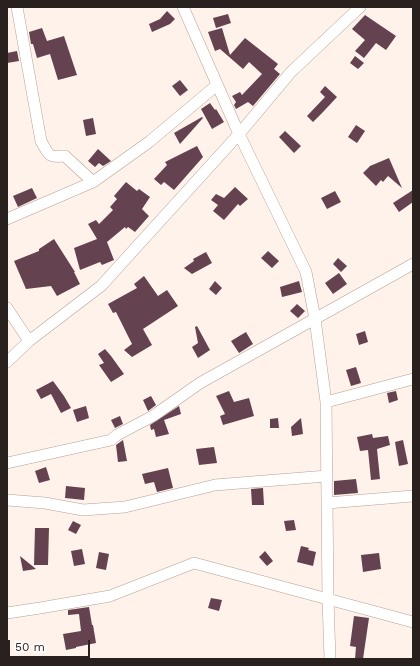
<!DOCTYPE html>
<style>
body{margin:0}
#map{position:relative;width:420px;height:666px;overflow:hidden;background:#fff2ea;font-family:"Work Sans",sans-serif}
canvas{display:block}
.frame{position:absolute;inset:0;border:8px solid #29211d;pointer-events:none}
.scale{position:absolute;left:8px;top:640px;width:82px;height:18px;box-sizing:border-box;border:2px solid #29211d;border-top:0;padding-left:5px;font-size:12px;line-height:14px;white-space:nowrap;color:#29211d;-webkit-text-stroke:3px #fff;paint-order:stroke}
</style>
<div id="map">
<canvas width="420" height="666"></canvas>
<div class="frame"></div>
<div class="scale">50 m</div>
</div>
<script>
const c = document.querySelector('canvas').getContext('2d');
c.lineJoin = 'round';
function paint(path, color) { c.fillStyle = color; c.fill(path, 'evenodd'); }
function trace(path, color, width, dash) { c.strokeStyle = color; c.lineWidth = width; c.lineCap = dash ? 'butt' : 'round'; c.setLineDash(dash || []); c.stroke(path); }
paint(new Path2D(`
 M167,11L175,19L170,24L152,32L149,24L160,19Z
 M228,14L231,23L216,28L213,18Z
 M365,15L396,36L386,50L376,43L364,58L355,51L365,40L352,29Z
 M42,28L47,41L64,36L77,75L58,80L50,54L37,58L33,44H31L29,32Z
 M222,28L230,55L245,38L278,64L274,69L280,74L253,106L248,102L236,109L234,105L236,102L232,96L240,92L242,95L262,74L249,62L243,69L220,49L215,51L208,32Z
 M17,51L19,61L7,63V53Z
 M355,56L364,63L358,69L350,63Z
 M180,80L188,90L180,96L172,86Z
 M325,86L337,97L323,112L313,122L307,116L325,97L320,92Z
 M210,103L215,110L216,109L224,122L212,129L201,109Z
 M202,117L203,118L180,144L174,133Z
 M93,118L96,134L86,136L83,120Z
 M356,125L365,131L357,143L348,137Z
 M285,131L301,146L294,153L279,137Z
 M197,146L203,157L174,190L164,182L161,185L154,179L167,165L165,162Z
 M98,149L111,161L103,166L99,163L95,167L88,161Z
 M389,158L402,188L388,176L383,182L381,180L376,186L363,173L370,166Z
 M126,182L137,191L139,189L150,197L142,209L149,216L135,232L128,227L126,229L125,227L107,242L114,260L102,265L100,262L80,270L74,248L97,239L88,224L96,220L99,224L113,210L110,207L117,199L114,196Z
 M235,187L248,199L240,206L238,204L224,220L213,211L218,205L211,200L216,194L224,198Z
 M32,188L37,198L18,207L13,196Z
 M413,190V202L399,212L393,203Z
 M335,191L341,202L327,209L321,198Z
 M54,239L75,272H74L80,284L57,296L51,286L26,289L14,261L39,251V249Z
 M268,251L279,261L272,268L261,258Z
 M206,252L212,263L192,274L184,268L194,261L193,259Z
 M338,258L347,266L341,272L333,264Z
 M339,273L347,284L333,294L325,283Z
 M144,276L158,296L167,290L178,306L143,329L152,345L132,357L124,350L132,344L116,312L113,313L108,304L137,288L134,284Z
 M215,281L222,288L216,295L209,289Z
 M299,281L302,292L282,297L280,287Z
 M297,304L305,311L298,318L290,311Z
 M197,326L210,350L198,358L192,347L198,343L195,327Z
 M365,331L368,342L359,345L356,334Z
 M246,332L253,344L239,353L231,341Z
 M105,349L111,356L124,374L111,382L99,365L104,363L98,354Z
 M356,367L361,383L351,386L346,370Z
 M53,381L64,396L71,408L61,413L51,394L41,399L36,390Z
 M229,391L234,402L249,398L254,416L223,425L220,416L225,414L216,396Z
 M396,391L398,400L389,403L387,393Z
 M151,396L156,405L148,411L143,400Z
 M86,406L89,418L77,422L73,410Z
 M179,406L181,414L164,420L169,434L156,437L154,429L151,430L150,425Z
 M120,416L123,424L115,428L111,420Z
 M278,418L279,428H270V419Z
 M301,418L303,434L292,436L291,427Z
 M372,434L373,438L388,436L390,445L377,449L380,479L371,480L368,450L360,451L357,437Z
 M123,440L127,461L118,462L116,445Z
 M403,440L408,464L399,466L395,442Z
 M214,447L217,463L199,465L196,449Z
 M46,467L50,480L39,483L35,471Z
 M168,468L173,488L157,492L154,482L145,484L142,474Z
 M356,479L358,493L334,495V481Z
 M66,486L85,488L84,500L65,498Z
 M263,488L264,505H252L251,489Z
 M294,520L296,530L286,531L284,521Z
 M73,521L81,525L76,534L68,530Z
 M35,528H49L48,565H34Z
 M301,546L309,548L308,550L316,552L313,566L297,562Z
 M82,549L85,564L74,566L71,551Z
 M265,551L273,561L267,566L259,557Z
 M99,552L109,554L106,570L96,568Z
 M379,553L381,569L363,572L361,555Z
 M20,556L36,569L23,571Z
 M211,598L222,600L219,611L208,608Z
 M89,607L92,625H93L96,643L76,647V648L66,650L63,634L81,631L79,614L68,615V610Z
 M354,616L369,618L363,659H355L356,647L350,646Z`), '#644250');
const minor = new Path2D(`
 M17,7L41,141C49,155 48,158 65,156L93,182
 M183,7L239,134L306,272L315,319L326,402L328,599L330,659
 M7,219L93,182L149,142L217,85
 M7,308L29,341
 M7,362L29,341L101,286L239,134L291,72L360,7
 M326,402L413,379
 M7,463L111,440L117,435L153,416L200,383L413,264
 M7,500L45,503L83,510L125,507L215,485L327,476
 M327,503L413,496
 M7,613L40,608L110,596L194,563L413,622`);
trace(minor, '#b4a194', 12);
trace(minor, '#fff', 11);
</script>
